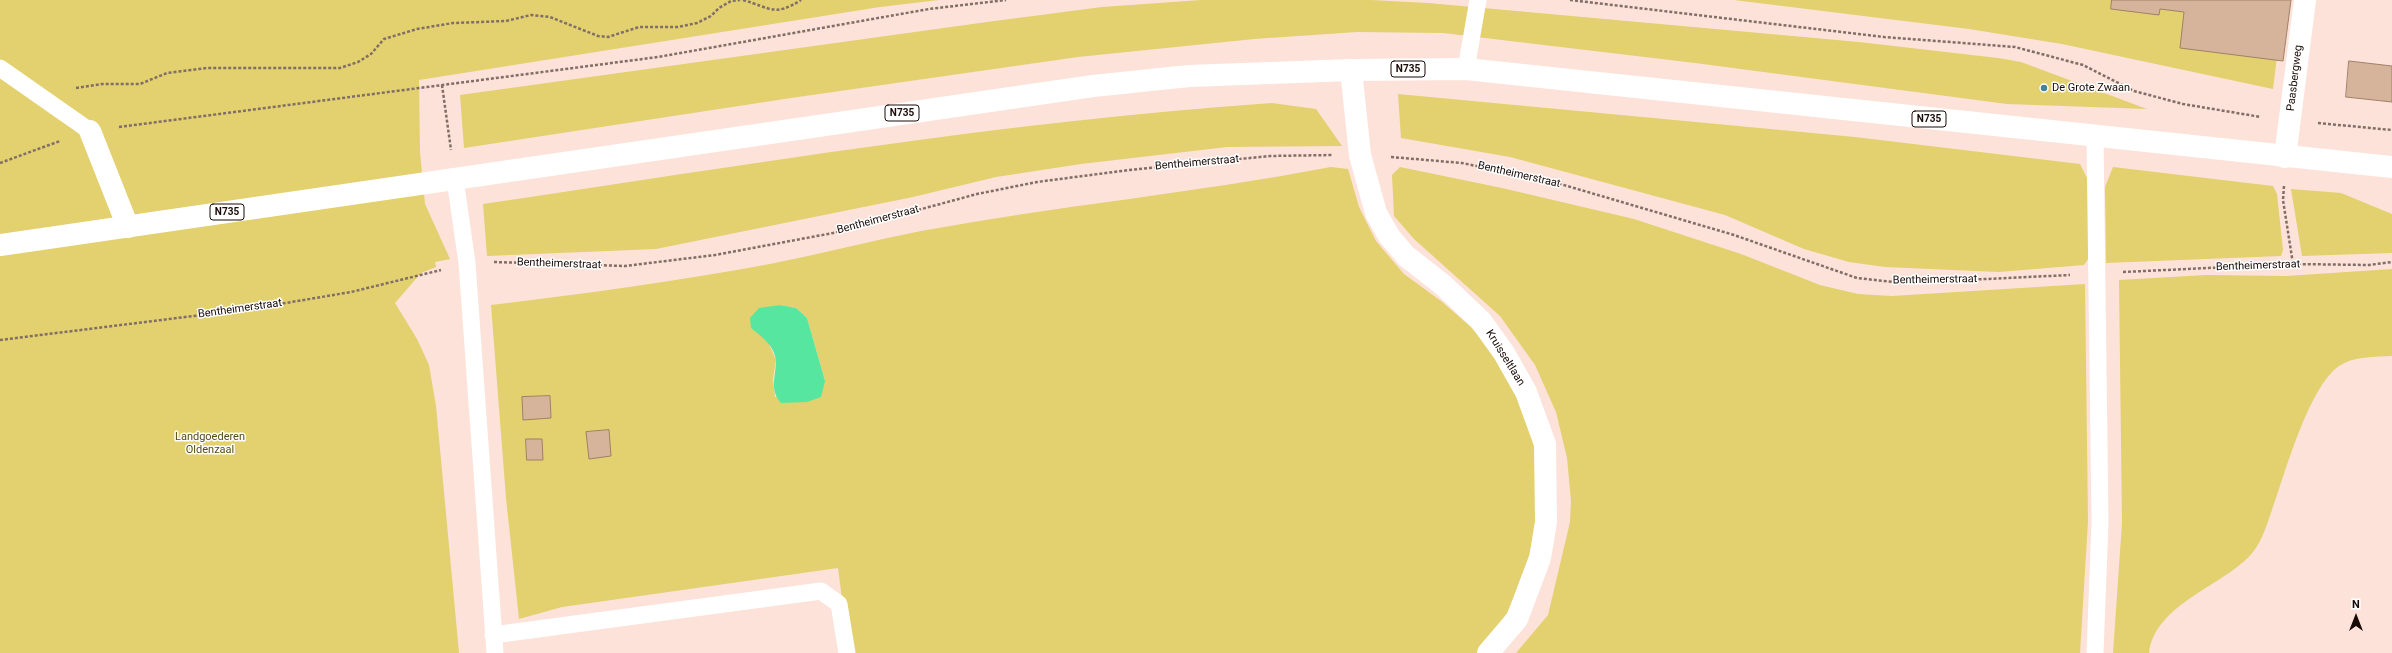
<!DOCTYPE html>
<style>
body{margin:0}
#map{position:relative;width:2392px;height:653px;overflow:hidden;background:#fce2d9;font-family:Roboto,sans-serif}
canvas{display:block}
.north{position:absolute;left:2336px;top:597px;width:40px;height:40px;-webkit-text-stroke:3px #fff;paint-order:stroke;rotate:0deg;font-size:11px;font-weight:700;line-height:16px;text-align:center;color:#180a06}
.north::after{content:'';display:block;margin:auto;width:14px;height:18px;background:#180a06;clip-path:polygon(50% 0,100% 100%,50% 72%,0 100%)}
</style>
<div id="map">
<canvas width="2392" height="653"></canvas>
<div class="north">N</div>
</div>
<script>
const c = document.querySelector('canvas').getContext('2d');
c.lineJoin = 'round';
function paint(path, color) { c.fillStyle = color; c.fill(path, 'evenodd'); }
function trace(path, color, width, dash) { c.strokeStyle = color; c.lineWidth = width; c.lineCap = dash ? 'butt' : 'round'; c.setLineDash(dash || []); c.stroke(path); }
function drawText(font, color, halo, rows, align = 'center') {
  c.font = font + ' Roboto,sans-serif'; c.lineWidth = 3; c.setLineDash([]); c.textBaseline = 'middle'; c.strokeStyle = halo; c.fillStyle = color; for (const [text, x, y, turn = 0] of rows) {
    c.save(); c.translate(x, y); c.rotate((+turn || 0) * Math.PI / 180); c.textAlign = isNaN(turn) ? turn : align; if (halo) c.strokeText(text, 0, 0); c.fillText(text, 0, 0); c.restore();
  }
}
paint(new Path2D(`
 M0,0H939L880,7L419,80L420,152L425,204L450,259L435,262L436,267L421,273L395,303L417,339L429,365L436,406L459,653H0Z
 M1201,0H1371L1428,3L1859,42L1998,58L2021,62L2147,109L2007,104L1695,63L1443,33L1357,32L1254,39L1078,57L791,98L464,148L460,95L987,22L1102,7Z
 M1734,0H2284L2273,89L2062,44L1969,29Z
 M1398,94L1855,137L2080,164L2088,180V259L2084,265L1999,272L1885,267L1849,262L1804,249L1725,215L1510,157L1401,138Z
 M1272,103L1316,109L1342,146L1227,147L1081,164L996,177L913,197L656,249L487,256L483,204C746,165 1008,121 1272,103Z
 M1331,167L1348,169L1359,207L1376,241L1404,274L1441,301L1471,327L1501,362L1521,404L1537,447L1540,524L1526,571L1507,613L1480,653H849L838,568L562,607L519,619L506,498L491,305C584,294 678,281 770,264C821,254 870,241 921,231C1057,206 1195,193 1331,167ZM780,305L796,308L807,318L825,381L775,397L773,379L776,360L769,344L772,307Z
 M1400,167L1502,188L1634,219L1741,254L1820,285L1858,294L1892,296L2085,284L2088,521L2080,653H1516L1548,615L1570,522L1571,501L1567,458L1556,412L1535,365L1500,316L1414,239L1394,216L1392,175Z
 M2113,167L2273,186L2277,194L2283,250L2281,256L2106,263L2105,187Z
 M2291,189L2341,193L2392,214V253L2302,256Z
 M2392,269V356C2374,357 2354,356 2339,366C2308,388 2285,474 2272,510C2267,524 2262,541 2253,552C2225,586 2155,603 2149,653H2113L2122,523L2119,280L2206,275L2286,276Z`), '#e3d06f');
paint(new Path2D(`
 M780,305L796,308L807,318L825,381L821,397L807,402L781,403C769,390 776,376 776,361C775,346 761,336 751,328L750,318L759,308Z`), '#56e6a0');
const building = new Path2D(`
 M2112,0H2291L2283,61L2180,48L2184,12L2160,9L2159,15L2111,9Z
 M2349,61L2392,66V102L2346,97Z
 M550,396L551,418L523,420L522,397Z
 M609,430L611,456L589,459L586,432Z
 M526,439H542L543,460H527Z`);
paint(building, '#d5b49b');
trace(building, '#a08169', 1);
trace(new Path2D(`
 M743,0C771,8 774,17 801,0
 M1570,0L1884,37L2015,47L2083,65L2134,91L2183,104L2261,117
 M442,85L451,150
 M76,88L102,84H140L167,73L207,68H340L358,62L371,54L384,39L417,29L453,23L506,21L531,15L550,17L598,36L608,37L639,27H678L697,23L711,16L719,8L731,1L740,0
 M2318,123L2392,130
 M119,127L658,57L929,9L1006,0
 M1391,157L1462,163L1557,183L1734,235L1857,278L1902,283L2070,275
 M0,163L60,141
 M2284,186L2283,200L2293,264
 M494,262L625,266L715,255L833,233L977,194L1037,182L1129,170L1270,156L1332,155
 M2123,272L2293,264L2369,265L2392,262
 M0,340L250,309L351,292L441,270`), '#816e67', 2.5, [3, 2]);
trace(new Path2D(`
 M0,68L90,131
 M1466,69L1478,0
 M2095,137L2100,522L2095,653
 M455,179L467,263L495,653
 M493,635L821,591L839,604L847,653`), '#fff', 17);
trace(new Path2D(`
 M1351,70L1360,155L1376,213L1389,236L1406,256L1443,285L1481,321L1504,353L1526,392L1545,444L1546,522L1540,558L1517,619L1488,653
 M90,131L128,227
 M2285,157L2305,0`), '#fff', 22);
trace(new Path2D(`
 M0,245L1093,86L1189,76L1351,70L1466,69L2392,167`), '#fff', 22);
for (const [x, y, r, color] of [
 [2044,88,4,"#428396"]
]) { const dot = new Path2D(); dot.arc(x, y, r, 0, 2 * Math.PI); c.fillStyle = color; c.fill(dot); trace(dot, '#fff', 1.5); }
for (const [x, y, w] of [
 [1408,69,34],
 [902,113,34],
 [1929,119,34],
 [227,212,34]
]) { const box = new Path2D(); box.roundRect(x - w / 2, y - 8, w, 16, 3); c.fillStyle = '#fff'; c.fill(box); trace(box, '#180a06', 1); }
drawText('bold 10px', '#180a06', null, [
 ["N735",1408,69],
 ["N735",902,113],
 ["N735",1929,119],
 ["N735",227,212]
]);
drawText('11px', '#180a06', '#fff', [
 ["Paasbergweg",2295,78,-83],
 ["Bentheimerstraat",1197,163,-5],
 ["Bentheimerstraat",1519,175,13],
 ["Bentheimerstraat",878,220,-15],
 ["Bentheimerstraat",559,264,2],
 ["Bentheimerstraat",2258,266,-2],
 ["Bentheimerstraat",1935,280,-1],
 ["Bentheimerstraat",240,309,-8],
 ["Kruisseltlaan",1505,358,58]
]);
drawText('11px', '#180a06', '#fff', [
 ["De Grote Zwaan",2052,88]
], 'left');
drawText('11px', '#554b11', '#fff', [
 ["Landgoederen",210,437],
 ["Oldenzaal",210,450]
]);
</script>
